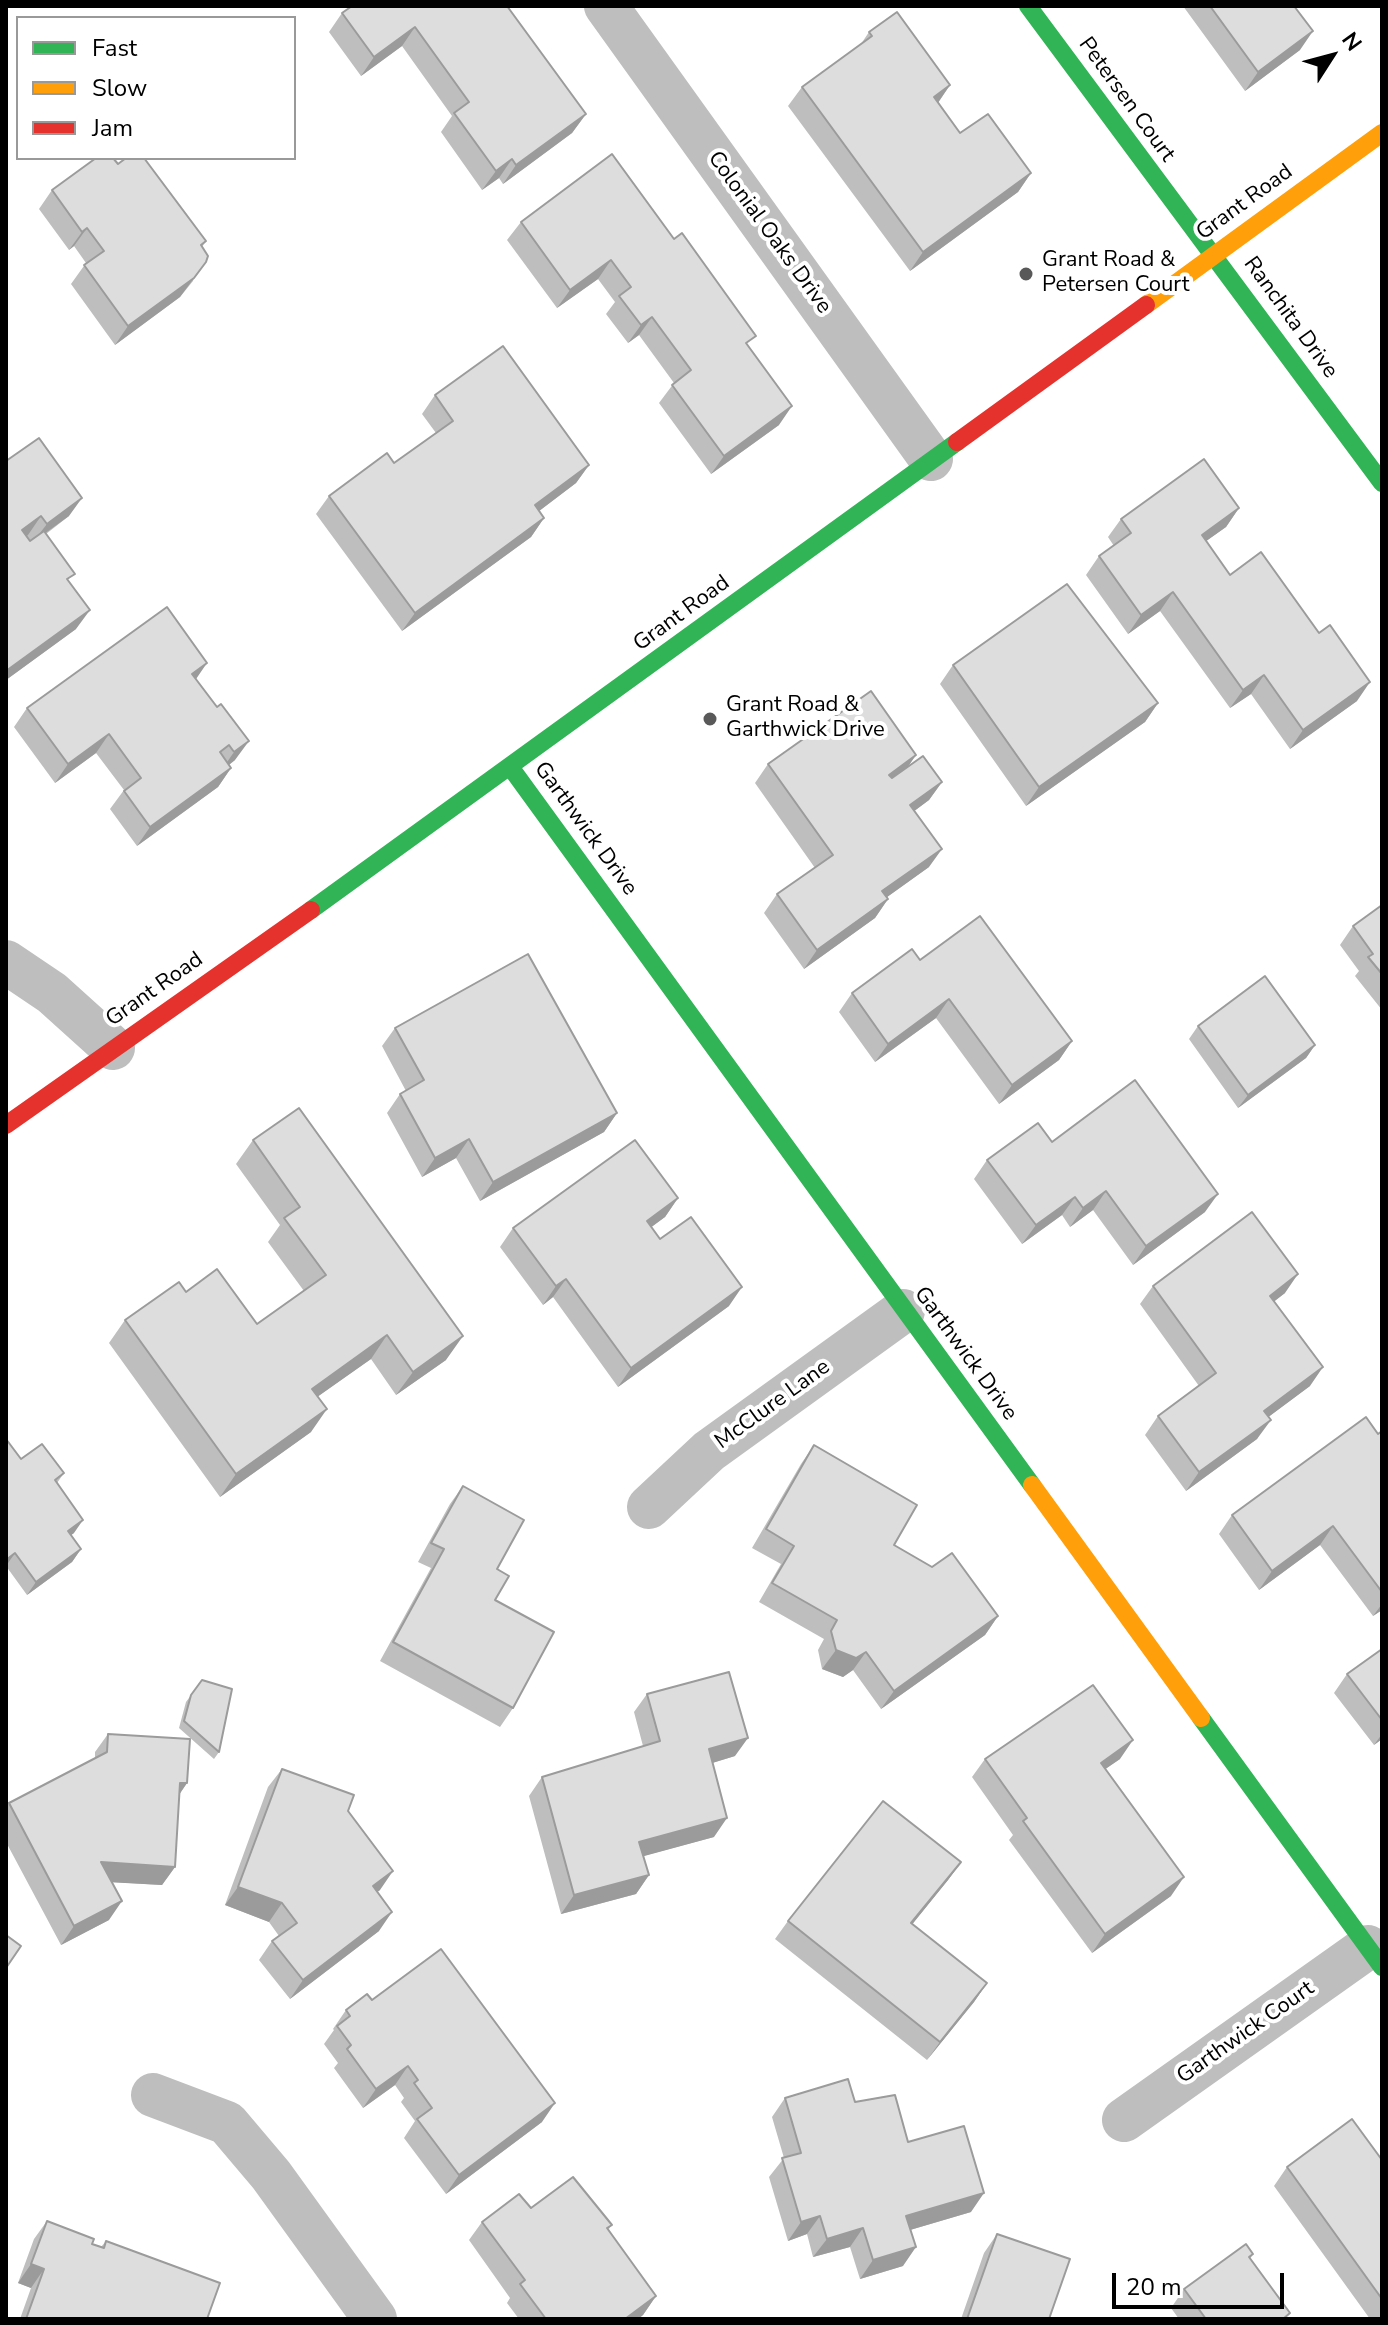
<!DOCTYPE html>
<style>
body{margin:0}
#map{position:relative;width:1388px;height:2325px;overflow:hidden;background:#fff;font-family:"Nunito Sans",sans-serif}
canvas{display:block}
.frame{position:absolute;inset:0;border:8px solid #000;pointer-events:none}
.legend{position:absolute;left:16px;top:16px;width:280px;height:144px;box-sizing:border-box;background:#fff;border:2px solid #999;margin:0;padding:10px 14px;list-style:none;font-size:24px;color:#000}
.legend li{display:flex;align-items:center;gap:16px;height:40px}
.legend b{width:40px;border:2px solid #999}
.north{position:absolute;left:1292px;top:16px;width:80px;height:80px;-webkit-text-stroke:6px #fff;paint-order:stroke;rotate:54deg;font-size:22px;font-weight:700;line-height:32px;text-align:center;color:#000}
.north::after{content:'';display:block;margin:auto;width:28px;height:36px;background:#000;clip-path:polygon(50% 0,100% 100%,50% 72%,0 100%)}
.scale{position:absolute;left:1112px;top:2273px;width:172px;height:36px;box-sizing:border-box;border:4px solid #000;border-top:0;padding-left:10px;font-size:24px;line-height:28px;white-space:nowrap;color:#000;-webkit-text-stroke:6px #fff;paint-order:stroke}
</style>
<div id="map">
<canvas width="1388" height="2325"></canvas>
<div class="frame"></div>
<ul class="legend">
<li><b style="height:10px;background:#30b455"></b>Fast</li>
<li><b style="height:10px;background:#ff9f0a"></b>Slow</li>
<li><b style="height:10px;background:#e5322d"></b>Jam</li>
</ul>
<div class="north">N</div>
<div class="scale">20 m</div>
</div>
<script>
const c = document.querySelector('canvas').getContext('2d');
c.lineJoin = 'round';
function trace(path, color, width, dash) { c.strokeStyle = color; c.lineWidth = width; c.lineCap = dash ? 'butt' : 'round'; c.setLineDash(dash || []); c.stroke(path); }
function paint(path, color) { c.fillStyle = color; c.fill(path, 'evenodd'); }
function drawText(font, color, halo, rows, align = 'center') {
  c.font = font + ' "Nunito Sans",sans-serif'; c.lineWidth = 8; c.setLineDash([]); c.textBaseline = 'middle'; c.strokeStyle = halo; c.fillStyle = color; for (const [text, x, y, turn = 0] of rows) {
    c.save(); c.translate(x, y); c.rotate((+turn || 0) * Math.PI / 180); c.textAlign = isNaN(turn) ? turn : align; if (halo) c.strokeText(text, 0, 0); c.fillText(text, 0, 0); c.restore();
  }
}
trace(new Path2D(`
 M606,6L931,459
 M6,962L52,993L113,1048
 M649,1507L709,1451L903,1311
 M153,2095L227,2123L271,2175L375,2319
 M1124,2120L1368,1947`), '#bebebe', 44);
trace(new Path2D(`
 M1028,6L1382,483
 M511,768L1032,1485
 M311,910L957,442
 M1201,1718L1382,1967`), '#30b455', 18);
trace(new Path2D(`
 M1146,305L1382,133
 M1032,1485L1201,1718`), '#ff9f0a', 18);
trace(new Path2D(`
 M957,442L1146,305
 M6,1125L311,910`), '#e5322d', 18);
paint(new Path2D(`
 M507,6L586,114L572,133L503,184L499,178L482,190L441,132L452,116L402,46L361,76L329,32L342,13Z
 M1183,6H1294L1300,50L1245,91Z
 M869,32L950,85L938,103L960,133L1031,173L1018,192L910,271L788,106L802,87L861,44Z
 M612,154L749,347L779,425L711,474L659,403L674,383L639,335L628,343L606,314L615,302L598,279L557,308L507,240L521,222Z
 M118,164L206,241L202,247L193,281L180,297L115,345L71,284L86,263L74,246L69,250L39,209L52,190Z
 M435,395L589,465L576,483L539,511L544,518L531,537L402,631L316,514L329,496L394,463L436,433L422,414Z
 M6,461L69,516L46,534L69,582L76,629L6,680Z
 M1239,508L1226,527L1206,541L1230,575L1357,701L1290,749L1251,694L1230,708L1160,611L1128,634L1086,575L1099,556L1114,546L1108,537L1121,519Z
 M953,665L1158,703L1145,722L1026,806L940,684Z
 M196,679L217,707L221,704L235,760L229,765L231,768L218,787L137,846L110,809L124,790L96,753L55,783L14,727L27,708Z
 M916,755L908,766L942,782L929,800L914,811L929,867L887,897L888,899L875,918L804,969L764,913L777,894L815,868L755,783L768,764Z
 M1382,905V1010L1355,976L1359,971L1340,945L1353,926Z
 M920,960L1072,1041L1059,1060L999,1104L936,1018L875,1062L839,1012L852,993Z
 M1198,1026L1315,1045L1306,1058L1238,1108L1189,1039Z
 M395,1028L617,1113L604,1132L480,1201L456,1158L422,1177L387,1113L400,1094L406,1091L382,1046Z
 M253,1140L446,1360L396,1395L371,1359L318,1396L311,1432L220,1497L109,1343L125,1320L257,1324L304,1291L268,1242L280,1225L236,1164Z
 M1052,1142L1205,1212L1133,1265L1093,1210L1070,1227L1062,1215L1022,1244L974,1179L987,1160Z
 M678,1198L665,1217L651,1227L660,1239L729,1306L618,1387L553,1297L543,1305L500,1247L513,1228Z
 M1153,1286L1285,1293L1274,1301L1310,1386L1268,1417L1257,1439L1186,1491L1145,1435L1158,1416L1199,1386L1140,1304Z
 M1382,1431V1610L1373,1616L1320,1545L1259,1590L1219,1534L1232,1515Z
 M814,1445L894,1545L998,1616L985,1635L881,1709L853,1670L843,1677L822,1669L818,1650L824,1639L759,1602L781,1564L752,1548L801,1464Z
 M21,1459L64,1473L57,1483L74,1533L71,1535L81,1549L72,1562L27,1595L6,1566Z
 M463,1486L497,1569L495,1600L513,1708L500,1727L380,1661L431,1568L418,1562L450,1504Z
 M1382,1649V1739L1374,1745L1334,1693L1347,1674Z
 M202,1680L219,1752L214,1759L179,1728L186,1702Z
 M647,1694L735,1756L712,1763L714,1837L643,1856L649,1875L636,1894L561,1914L529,1796L542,1777L643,1746L634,1712Z
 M108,1734L187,1783L179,1795L175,1867L162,1885L112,1882L109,1920L61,1945L6,1842V1807L9,1803L95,1758V1752Z
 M985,1759H1120L1105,1769L1171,1896L1092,1953L1009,1840L1013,1835L972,1777Z
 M282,1769L348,1811L380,1890L377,1892L379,1931L290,1999L259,1960L272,1941L279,1936L269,1922L225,1905L268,1787Z
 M961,1862L948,1880L912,1924L987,1983L974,2002L927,2060L775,1939L788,1921Z
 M372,2000L542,2122L446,2194L404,2138L415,2121L401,2102L404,2098L395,2085L363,2108L334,2068L338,2063L324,2044L334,2030L333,2029L346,2010Z
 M785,2098L855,2102L908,2142L971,2212L910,2230L903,2266L860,2279L850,2247L813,2257L807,2234L788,2241L769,2177L784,2158L772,2117Z
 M1382,2160V2319H1370L1274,2186L1287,2167Z
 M531,2208L612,2225L608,2230L656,2296L643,2315L638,2319H519L507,2303L510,2298L469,2240L482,2222Z
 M47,2221L92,2244L101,2247L106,2241L207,2319H20L31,2288L18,2283L34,2239Z
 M997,2234L1049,2319H961L984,2253Z
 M1253,2254L1250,2259L1286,2319H1179L1171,2308L1184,2289Z`), '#bebebe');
paint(new Path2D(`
 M415,27L402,46L361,76L374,57Z
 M1313,31L1300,50L1245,91L1258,72Z
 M950,85L937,104L934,97Z
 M586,114L572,133L503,184L516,165Z
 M512,159L499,178L482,190L496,171Z
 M1031,173L1018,192L910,271L923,252Z
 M87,228L74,246L69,250L82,232Z
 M611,260L598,279L557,308L570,290Z
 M206,262L180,297L115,345L128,326Z
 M652,317L639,335L628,343L641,325Z
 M792,406L779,425L711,474L724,456Z
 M589,465L576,483L522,524L535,505Z
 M82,498L69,516L33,542L47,524Z
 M1239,508L1226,527L1188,554L1202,535Z
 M41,516L28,535L9,549L22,530Z
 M544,518L531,537L402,631L415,613Z
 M1173,592L1160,611L1128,634L1141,615Z
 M90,610L76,629L6,680V671Z
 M207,663L194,682L192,674Z
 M1264,675L1251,694L1230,708L1243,690Z
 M1370,682L1357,701L1290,749L1303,730Z
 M1158,703L1145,722L1026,806L1039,787Z
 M109,734L96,753L55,783L68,764Z
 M249,741L235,760L221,771L234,752Z
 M916,755L903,774L876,793L889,775Z
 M231,768L218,787L137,846L150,827Z
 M942,782L929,800L897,824L910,805Z
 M942,849L929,867L869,910L882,891Z
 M888,899L875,918L804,969L817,950Z
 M949,999L936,1018L875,1062L888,1044Z
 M1072,1041L1059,1060L999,1104L1012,1085Z
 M1315,1045L1306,1058L1238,1108L1248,1095Z
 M617,1113L604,1132L480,1201L493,1182Z
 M469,1139L456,1158L422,1177L435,1158Z
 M1106,1191L1093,1210L1070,1227L1083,1208Z
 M1218,1194L1205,1212L1133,1265L1146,1246Z
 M1075,1197L1062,1215L1022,1244L1036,1225Z
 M678,1198L665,1217L634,1240L647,1221Z
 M1298,1274L1285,1293L1257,1315L1270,1296Z
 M566,1279L553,1297L543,1305L556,1286Z
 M742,1287L729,1306L618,1387L631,1368Z
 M387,1335L371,1359L296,1412L312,1389Z
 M463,1336L446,1360L396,1395L413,1372Z
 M1323,1367L1310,1386L1251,1430L1264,1411Z
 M327,1409L311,1432L220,1497L236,1474Z
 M1271,1420L1257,1439L1186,1491L1199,1472Z
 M83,1520L74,1533L59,1544L68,1531Z
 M1333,1526L1320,1545L1259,1590L1272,1571Z
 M81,1549L72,1562L27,1595L36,1582Z
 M15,1553L6,1566V1560Z
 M1382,1604V1610L1373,1616Z
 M998,1616L985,1635L881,1709L894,1691Z
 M836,1650L866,1652L853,1670L843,1677L822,1669Z
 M1382,1734V1739L1374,1745Z
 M748,1738L735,1756L696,1768L709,1749Z
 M1133,1740L1120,1759L1088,1781L1101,1763Z
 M180,1783H187L174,1802Z
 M727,1818L714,1837L626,1861L639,1842Z
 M101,1862L175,1867L162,1885L88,1881Z
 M961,1862L948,1880L898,1942L911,1923Z
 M393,1871L380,1890L360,1905L373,1886Z
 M649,1875L636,1894L561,1914L574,1895Z
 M1184,1877L1171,1896L1092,1953L1105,1934Z
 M238,1887L282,1903L269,1922L225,1905Z
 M122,1901L109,1920L61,1945L74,1926Z
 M392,1912L379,1931L290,1999L303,1980Z
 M987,1983L974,2002L927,2060L940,2042Z
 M408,2066L395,2085L363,2108L376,2089Z
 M555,2103L542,2122L446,2194L459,2175Z
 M984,2193L971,2212L893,2235L906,2216Z
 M820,2216L807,2234L788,2241L801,2222Z
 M863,2228L850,2247L813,2257L827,2239Z
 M916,2247L903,2266L860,2279L873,2260Z
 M31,2264L44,2269L31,2288L18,2283Z
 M656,2296L643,2315L638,2319H625Z`), '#9b9b9b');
const building = new Path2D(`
 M352,6H507L586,114L516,165L512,159L496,171L454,113L469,102L415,27L374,57L342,13Z
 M1210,6H1294L1313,31L1258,72Z
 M897,12L950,85L934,97L960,133L988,114L1031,173L923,252L802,87L872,36L869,32Z
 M612,154L674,239L682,233L756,336L746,343L792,406L724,456L672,385L691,370L652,317L641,325L619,296L631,287L611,260L570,290L521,222Z
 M96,158H113L118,164L126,158H144L206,241L201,245L208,256L206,262L194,278L128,326L84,265L104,251L87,228L82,232L52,190Z
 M503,346L589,465L535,505L544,518L415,613L329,496L387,453L394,463L453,421L435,395Z
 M39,438L82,498L47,524L41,516L22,530L30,541L44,531L75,574L67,579L90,610L6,671V461Z
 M1204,459L1239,508L1202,535L1230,575L1261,552L1319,633L1330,625L1370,682L1303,730L1264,675L1243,690L1173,592L1141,615L1099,556L1131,533L1121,519Z
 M1067,584L1158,703L1039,787L953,665Z
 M167,607L207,663L192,674L217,707L221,704L249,741L234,752L229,745L220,752L231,768L150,827L124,791L141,778L109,734L68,764L27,708Z
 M871,691L916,755L889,775L892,778L923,756L942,782L910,805L942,849L882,891L888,899L817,950L777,894L833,855L768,764Z
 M1382,905V974L1368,957L1373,954L1353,926Z
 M980,916L1072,1041L1012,1085L949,999L888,1044L852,993L912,949L920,960Z
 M528,954L617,1113L493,1182L469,1139L435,1158L400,1094L424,1080L395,1028Z
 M1265,976L1315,1045L1248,1095L1198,1026Z
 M1135,1080L1218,1194L1146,1246L1106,1191L1083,1208L1075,1197L1036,1225L987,1160L1038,1123L1052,1142Z
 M299,1108L463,1336L413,1372L387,1335L312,1389L327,1409L236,1474L125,1320L179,1282L186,1292L217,1269L257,1324L326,1275L284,1218L300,1207L253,1140Z
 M635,1140L678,1198L647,1221L660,1239L691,1217L742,1287L631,1368L566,1279L556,1286L513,1228Z
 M1252,1212L1298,1274L1270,1296L1323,1367L1264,1411L1271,1420L1199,1472L1158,1416L1216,1373L1153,1286Z
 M1366,1417L1378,1434L1382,1431V1592L1333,1526L1272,1571L1232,1515Z
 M6,1439L21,1459L42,1444L64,1473L55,1480L83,1520L68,1531L81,1549L36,1582L15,1553L6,1560Z
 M814,1445L917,1505L894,1545L932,1567L952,1553L998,1616L894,1691L866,1652L856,1658L836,1650L831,1631L837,1620L772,1583L794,1546L766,1529Z
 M463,1486L524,1520L497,1569L509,1576L495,1600L554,1632L513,1708L393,1642L444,1549L431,1543Z
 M1382,1649V1720L1347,1674Z
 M729,1672L748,1738L709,1749L727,1818L639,1842L649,1875L574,1895L542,1777L660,1741L647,1694Z
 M202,1680L232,1689L219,1752L184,1721L191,1695Z
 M1093,1685L1133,1740L1101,1763L1184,1877L1105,1934L1023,1821L1027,1818L985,1759Z
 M108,1734L190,1739L187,1783H180L175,1867L101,1862L122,1901L74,1926L9,1803L107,1752Z
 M282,1769L354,1795L348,1811L393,1871L373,1886L392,1912L303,1980L272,1941L297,1923L282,1903L238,1887Z
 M883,1801L961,1862L911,1923L987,1983L940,2042L788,1921Z
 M6,1935L21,1946L6,1968Z
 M441,1949L555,2103L459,2175L417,2119L432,2108L414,2083L418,2080L408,2066L376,2089L347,2049L351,2045L337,2026L350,2016L346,2010L367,1994L372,2000Z
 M848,2079L855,2102L895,2095L908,2142L964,2126L984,2193L906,2216L916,2247L873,2260L863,2228L827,2239L820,2216L801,2222L782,2158L801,2153L785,2098Z
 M1352,2119L1382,2160V2299L1287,2167Z
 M573,2177L612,2225L607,2228L656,2296L625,2319H546L520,2284L525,2280L482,2222L519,2194L531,2208Z
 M47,2221L94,2239L92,2244L104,2248L106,2241L220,2283L207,2319H26L44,2269L31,2264Z
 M997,2234L1070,2259L1049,2319H967Z
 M1246,2244L1253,2254L1249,2257L1290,2313L1283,2319H1206L1184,2289Z`);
paint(building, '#ddd');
trace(building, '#9b9b9b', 2);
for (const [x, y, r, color] of [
 [1026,274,8,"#595959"],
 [710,719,8,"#595959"]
]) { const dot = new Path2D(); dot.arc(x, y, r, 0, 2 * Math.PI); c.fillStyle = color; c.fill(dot); trace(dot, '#fff', 3); }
drawText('22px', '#000', '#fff', [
 ["Petersen Court",1126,100,54],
 ["Grant Road",1245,203,-36],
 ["Colonial Oaks Drive",769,233,54],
 ["Ranchita Drive",1290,318,54],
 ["Grant Road",682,614,-36],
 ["Garthwick Drive",585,829,54],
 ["Grant Road",155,990,-35],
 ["Garthwick Drive",965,1354,54],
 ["McClure Lane",773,1405,-36],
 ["Garthwick Court",1246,2033,-35]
]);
drawText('22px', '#000', '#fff', [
 ["Grant Road &",1042,261],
 ["Petersen Court",1042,286],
 ["Grant Road &",726,706],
 ["Garthwick Drive",726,731]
], 'left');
</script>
